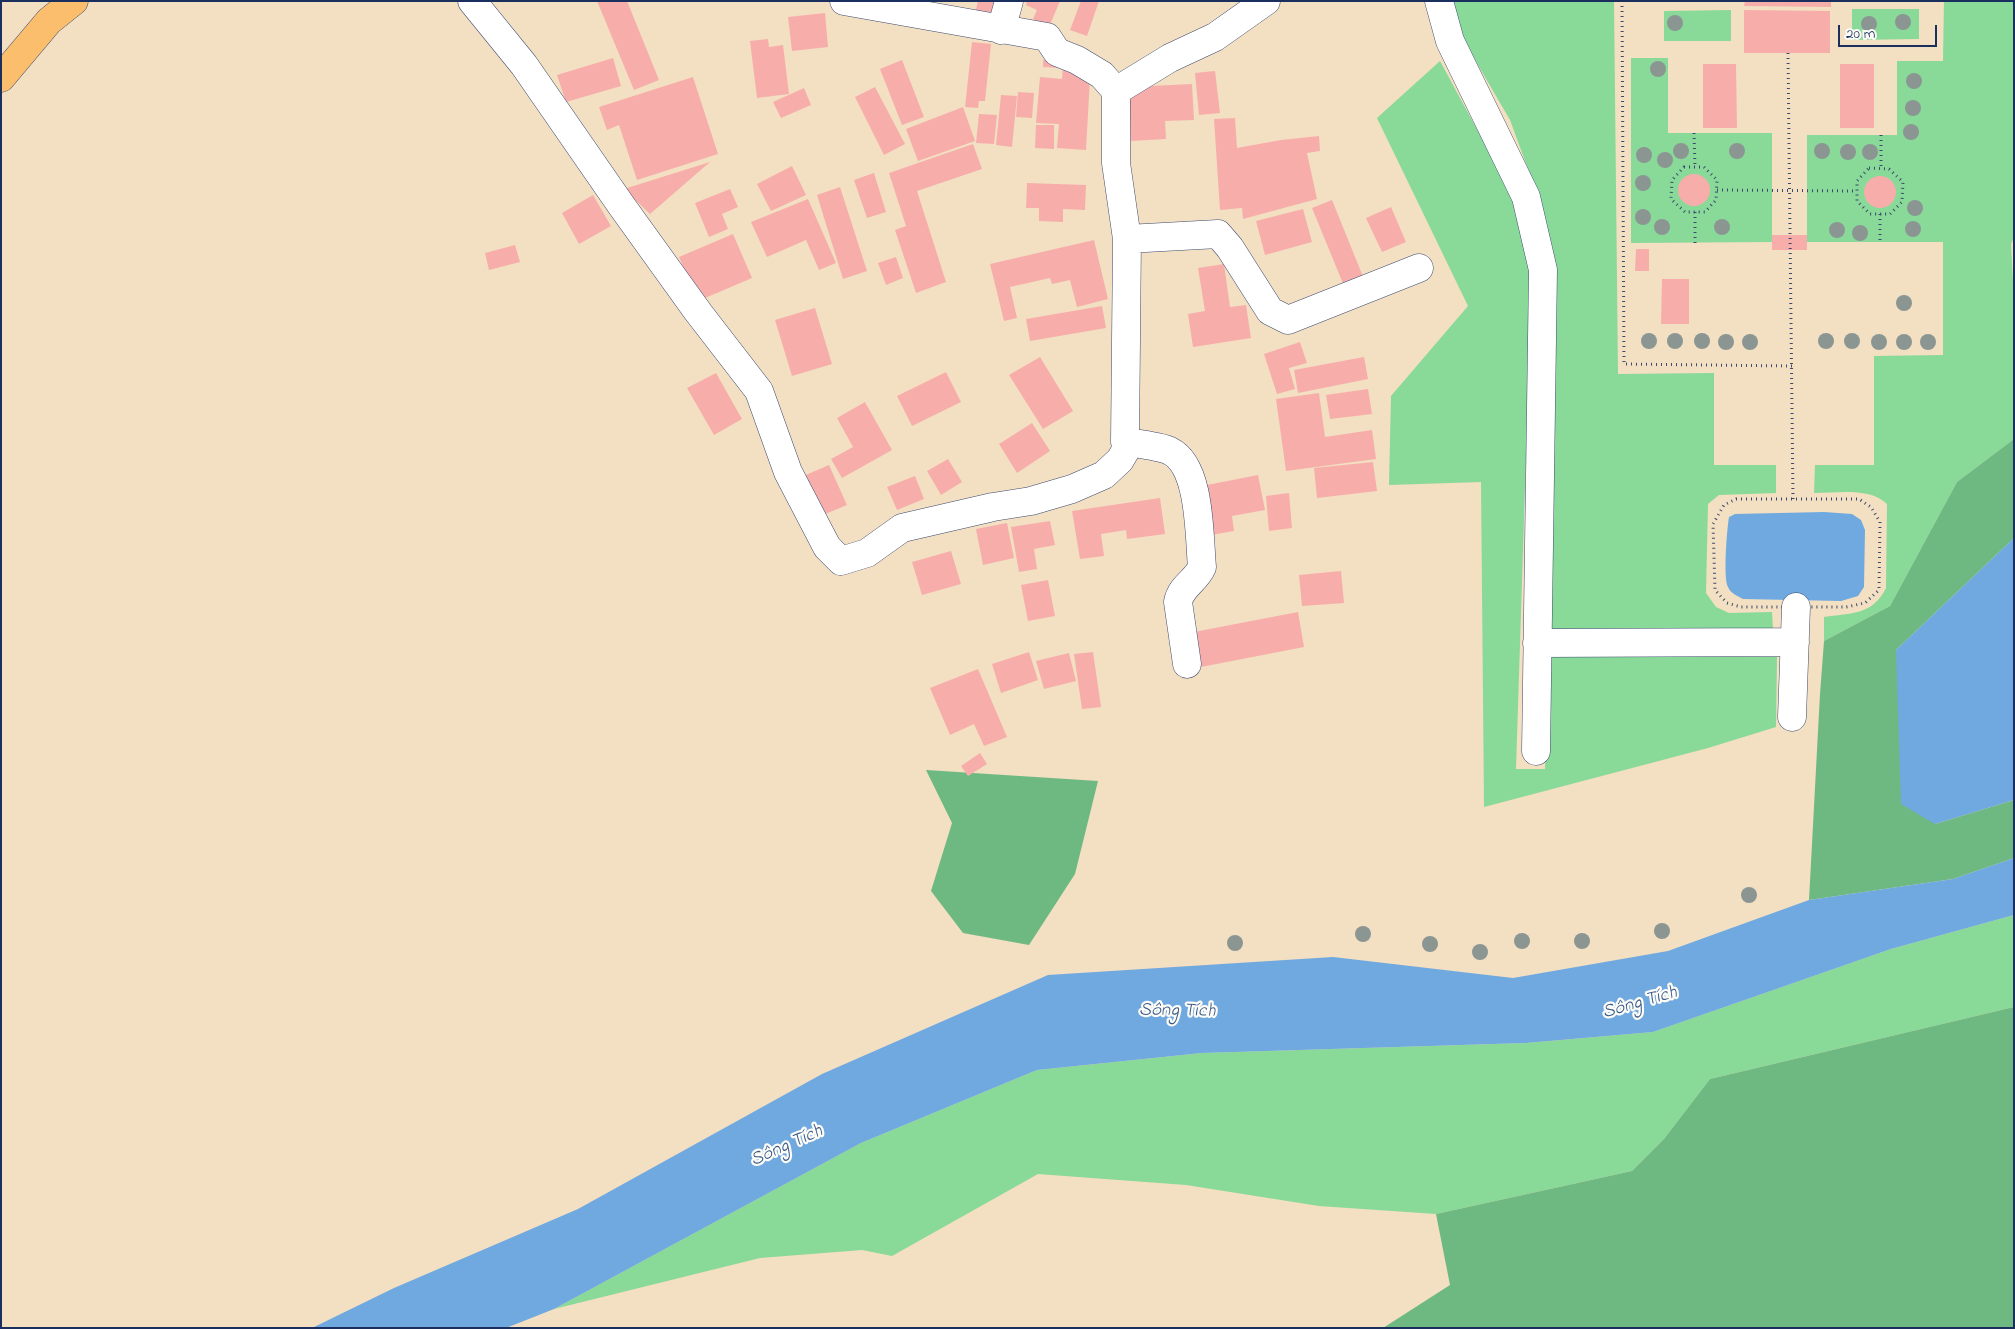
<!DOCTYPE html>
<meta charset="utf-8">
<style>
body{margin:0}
#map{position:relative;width:2015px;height:1329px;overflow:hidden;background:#f3dfc2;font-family:"Indie Flower",sans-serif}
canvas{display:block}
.frame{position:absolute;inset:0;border:2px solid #1b2f5e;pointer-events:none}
.scale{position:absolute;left:1838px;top:25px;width:99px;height:22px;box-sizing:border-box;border:2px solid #1b2f5e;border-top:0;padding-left:6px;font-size:15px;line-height:18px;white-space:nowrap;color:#1b2f5e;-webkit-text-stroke:4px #fdfcf7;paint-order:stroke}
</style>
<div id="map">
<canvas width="2015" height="1329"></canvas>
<div class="frame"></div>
<div class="scale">20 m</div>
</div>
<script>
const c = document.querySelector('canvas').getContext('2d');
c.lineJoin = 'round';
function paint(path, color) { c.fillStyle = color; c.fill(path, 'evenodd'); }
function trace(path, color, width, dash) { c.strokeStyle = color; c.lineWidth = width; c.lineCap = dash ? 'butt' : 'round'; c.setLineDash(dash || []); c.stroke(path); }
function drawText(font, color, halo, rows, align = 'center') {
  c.font = font + ' "Indie Flower",sans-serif'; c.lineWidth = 4.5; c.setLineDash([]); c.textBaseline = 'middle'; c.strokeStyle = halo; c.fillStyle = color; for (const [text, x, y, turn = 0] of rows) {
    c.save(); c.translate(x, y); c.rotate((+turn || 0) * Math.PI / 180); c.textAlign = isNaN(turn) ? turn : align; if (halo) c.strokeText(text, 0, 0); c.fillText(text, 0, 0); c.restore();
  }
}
paint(new Path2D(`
 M1452,1H1614L1618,374L1714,373V465H1776V493L1719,495L1708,504L1706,593L1716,607L1729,613L1772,612L1773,630L1551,631L1553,249L1528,169L1510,120L1457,29Z
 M1944,1H2014V237L2011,244L2014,300V439L1957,482L1890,606L1824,641V617C1851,613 1873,615 1886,588L1887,504C1870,487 1837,493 1814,493L1815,465H1874V356L1943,355V242H1807V135H1897V61H1943Z
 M1852,9H1919V39L1852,40Z
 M1731,10V41H1664V11Z
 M1631,58H1668V133H1772V242L1631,243Z
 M1440,61L1519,207L1532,269L1516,769H1545L1548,655L1777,657L1776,727L1708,748L1484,807L1481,482L1389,485L1391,396L1468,306L1377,118Z
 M2014,915V1007L1710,1079L1664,1139L1632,1171L1436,1214L1319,1206L1186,1185L1038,1174L892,1256L862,1250L760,1258L554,1309L861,1143L1037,1070L1202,1053L1526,1043L1653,1032L1891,949Z`), '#89d999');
paint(new Path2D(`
 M2014,439V538L1896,650L1935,824L2014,800V858L1953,879L1809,900L1820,694L1824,641L1890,606L1957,482Z
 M926,770L1098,781L1075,874L1029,945L963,933L931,891L952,823Z
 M2014,1007V1328H1383L1450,1285L1436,1214L1632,1171L1664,1139L1710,1079Z`), '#6eb981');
paint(new Path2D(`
 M1824,512L1852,514L1861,520L1865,530L1864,587L1858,596L1841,601L1743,599C1738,596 1731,594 1728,587C1723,578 1727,529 1729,517L1735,514Z
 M2014,538V800L1935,824L1901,804L1896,650Z
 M2014,858V915L1891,949L1653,1032L1526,1043L1202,1053L1037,1070L861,1143L554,1309L506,1328H312L394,1288L578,1209L822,1074L1048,975L1333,957L1513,978L1668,951L1809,900L1953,879Z`), '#6fa9df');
paint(new Path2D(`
 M597,1H627L659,80L634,90Z
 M978,1H999L994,22L974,17Z
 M1027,1H1060L1049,27L1033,19L1037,10L1026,5Z
 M1081,1H1099L1087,36L1070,30Z
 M1745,1H1831V7L1744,6Z
 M1744,10L1830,11V53H1744Z
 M825,13L828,47L792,51L788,17Z
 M768,39L769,47L783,45L789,94L757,98L750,41Z
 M972,42L991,44L985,101H979L978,108L965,107Z
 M613,58L621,86L566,102L557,75Z
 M902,60L924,117L902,125L880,69Z
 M1043,60L1061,61L1060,68L1043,67Z
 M1703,64H1736L1737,128H1703Z
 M1840,64H1874V128H1840Z
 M1063,65L1090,78L1086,150L1057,148L1059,124L1036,123L1040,77L1062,79Z
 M1215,71L1220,113L1199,115L1195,73Z
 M693,77L718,154L637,180L619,125L607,130L599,107Z
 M1192,84L1194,120L1165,121L1166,139L1131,141L1129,87Z
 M875,87L905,144L884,155L855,97Z
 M804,88L811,105L781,118L773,102Z
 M1018,92L1034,93L1032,118L1016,117Z
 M1001,95L1017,96L1012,147L996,145Z
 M963,107L975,141L918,161L906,129Z
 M979,114L997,115L994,144L976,143Z
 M1235,118L1237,148L1281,140L1319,136L1320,151L1307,153L1317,199L1243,219L1242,208L1220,210L1214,119Z
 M1036,125H1054V149L1035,148Z
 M973,144L982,169L917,191L946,282L916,293L895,230L906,226L889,173Z
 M710,162L650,214L624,189Z
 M792,166L806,195L771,211L757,184Z
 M874,173L886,212L867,218L854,180Z
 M1678 190a16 16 0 1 1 32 0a16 16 0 1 1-32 0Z
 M1864 192a16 16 0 1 1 32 0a16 16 0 1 1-32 0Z
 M1027,183L1086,185L1085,210L1063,209V222L1039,221V208H1026Z
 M840,187L867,271L843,279L817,195Z
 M730,189L738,207L722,214L728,229L709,237L695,203Z
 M593,195L611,226L579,244L562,213Z
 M808,199L836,263L819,270L806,240L767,257L751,222Z
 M1332,200L1364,279L1344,286L1312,208Z
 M1391,207L1406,242L1382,252L1366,218Z
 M1303,209L1312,242L1265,255L1256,221Z
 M733,234L752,278L698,301L679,257Z
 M1772,235H1807V250H1772Z
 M1094,240L1108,299L1077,307L1070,280L1052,284L1050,278L1010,287L1017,318L1004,321L990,264Z
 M515,245L520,262L489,270L485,253Z
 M1636,249H1649V271H1635Z
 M896,257L903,278L886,285L878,263Z
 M1224,264L1230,307L1246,305L1251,338L1193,347L1188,314L1205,311L1198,268Z
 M1662,279H1689V324H1661Z
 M1102,306L1106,328L1030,341L1026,319Z
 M815,308L832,364L792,376L775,320Z
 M1300,342L1307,363L1289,368L1295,389L1277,394L1264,354Z
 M1040,357L1073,411L1043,429L1009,375Z
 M1364,357L1368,379L1298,393L1294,370Z
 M946,372L961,402L912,426L897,396Z
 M716,373L742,419L714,435L687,388Z
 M1368,389L1372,414L1330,419L1326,395Z
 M1319,393L1325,437L1372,430L1376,459L1286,471L1276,399Z
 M865,402L892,450L842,478L831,459L853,447L837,418Z
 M1032,423L1050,451L1017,473L999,444Z
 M948,459L962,482L941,495L927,471Z
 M1373,462L1377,491L1317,498L1314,468Z
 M829,465L847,505L818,517L801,477Z
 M1258,475L1265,510L1232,516L1234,531L1211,535L1202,486Z
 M915,476L924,499L897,510L887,487Z
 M1289,493L1292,528L1269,531L1266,496Z
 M1160,498L1165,534L1127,539L1126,530L1101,534L1104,556L1080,559L1072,511Z
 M1050,521L1055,545L1034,549L1037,569L1019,572L1011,527Z
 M1007,523L1014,558L983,565L976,529Z
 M951,551L961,584L922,595L912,562Z
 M1341,571L1344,603L1302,606L1299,575Z
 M1048,580L1055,616L1028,621L1021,585Z
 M1298,612L1304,647L1201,667L1194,632Z
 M1029,652L1038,680L1001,693L992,664Z
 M1093,652L1101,707L1082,709L1074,654Z
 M1069,653L1076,681L1044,689L1036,661Z
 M978,669L1007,737L984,746L974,724L950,735L930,688Z
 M980,753L987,764L968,776L961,766Z`), '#f7aeab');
const minor = new Path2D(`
 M472,1L524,65L621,205L698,312L759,391L788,472L827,547L841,561L867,553L902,528L993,507L1031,501L1072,489L1104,475L1120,460L1130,443L1125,442L1127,239L1116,163V91L1170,58L1215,37L1266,1
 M844,1L1047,37L1057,52L1077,60L1102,75L1116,91
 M1439,1L1450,41L1526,197L1543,270L1536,751
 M1001,30L1009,1
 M1127,239L1218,234L1230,248L1270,311L1288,320L1419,268
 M1125,442C1138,444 1159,446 1170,451C1201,466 1199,536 1202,567C1196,581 1181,586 1178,602L1187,664
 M1537,643L1795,642
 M1792,717L1796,607`);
const highway = new Path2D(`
 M1,78L49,21L74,1`);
trace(minor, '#3b496d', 29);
trace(highway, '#3b496d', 29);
trace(new Path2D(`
 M1622,1L1624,364L1792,366
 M1788,53L1793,499
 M1694,133L1695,167
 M1881,135V168
 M1684,167H1704L1717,180L1716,200L1705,212H1685L1671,199L1672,180Z
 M1869,168L1889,169L1903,182L1902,202L1890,214H1870L1857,201V181Z
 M1717,190L1857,191
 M1695,212V243
 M1880,214V241
 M1736,499H1859L1871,507L1880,522L1879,590L1865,603L1846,607H1741L1727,603L1715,590L1713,524L1724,505Z`), '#3b496d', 3, [1, 4]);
trace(minor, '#fff', 28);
trace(highway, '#fabe6d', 28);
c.fillStyle = '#8b9693';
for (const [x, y] of [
 [1903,22],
 [1675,23],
 [1869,24],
 [1658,69],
 [1914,81],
 [1913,108],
 [1911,132],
 [1681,151],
 [1737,151],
 [1822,151],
 [1848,152],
 [1870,152],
 [1644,155],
 [1665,160],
 [1643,183],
 [1915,208],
 [1643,217],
 [1662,227],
 [1722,227],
 [1913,229],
 [1837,230],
 [1860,233],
 [1904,303],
 [1649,341],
 [1675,341],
 [1702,341],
 [1826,341],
 [1852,341],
 [1726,342],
 [1750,342],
 [1879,342],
 [1904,342],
 [1928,342],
 [1749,895],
 [1662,931],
 [1363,934],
 [1522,941],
 [1582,941],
 [1235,943],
 [1430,944],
 [1480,952]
]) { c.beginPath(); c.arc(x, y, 8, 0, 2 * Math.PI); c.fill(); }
drawText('italic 19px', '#385a8b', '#fdfcf7', [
 ["Sông Tích",1640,1004,-16],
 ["Sông Tích",1177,1012,1],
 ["Sông Tích",787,1147,-24]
]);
</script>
